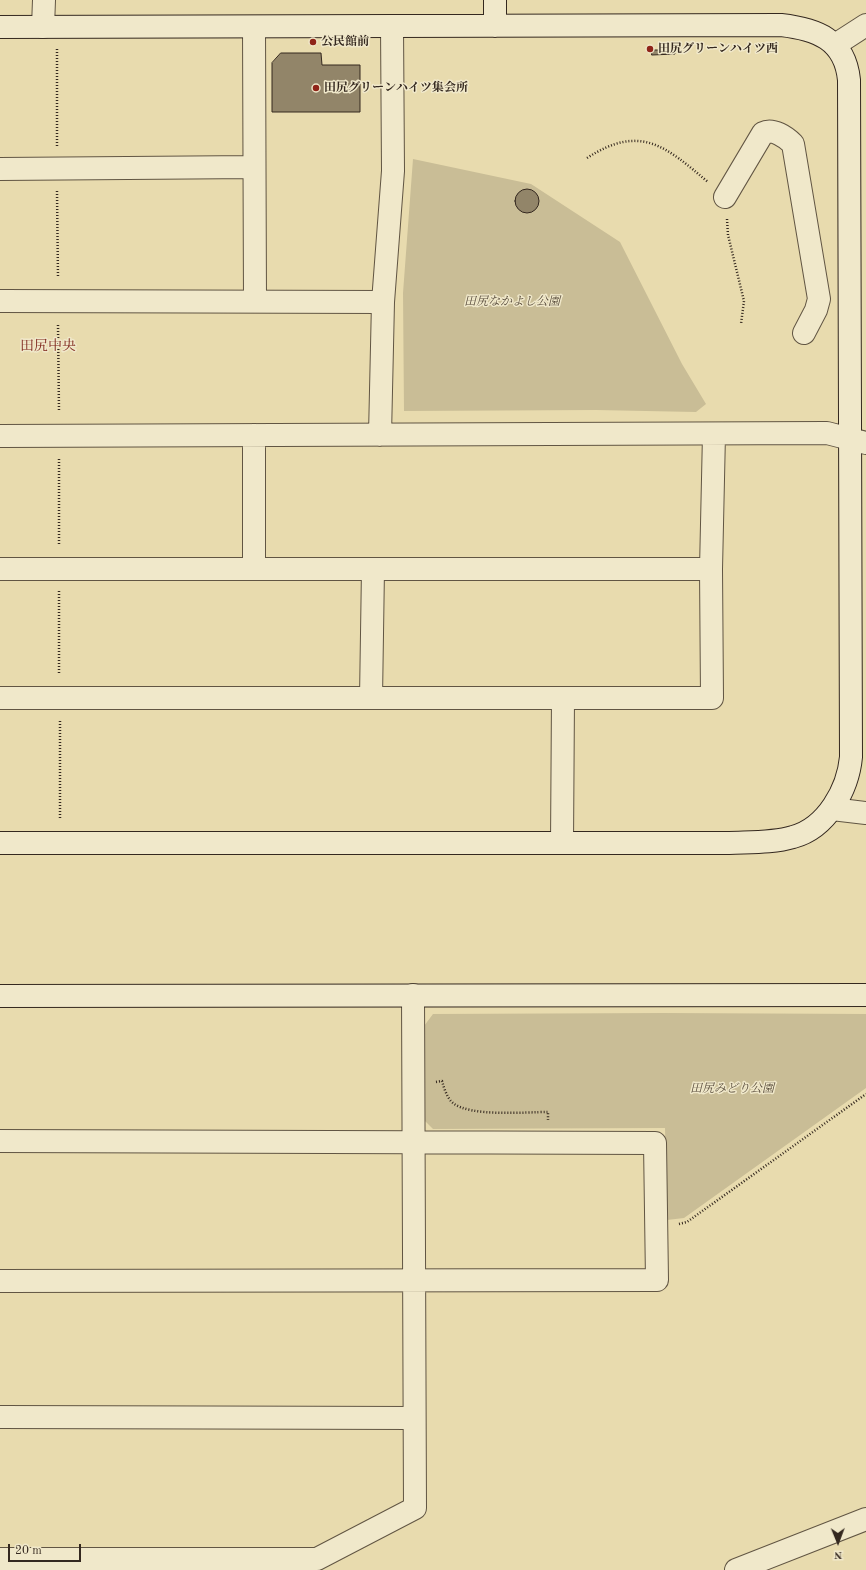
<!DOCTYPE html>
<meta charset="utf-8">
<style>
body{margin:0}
#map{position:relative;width:866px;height:1570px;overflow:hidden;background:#e8dbae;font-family:"Old Standard TT",serif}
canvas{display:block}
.north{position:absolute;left:818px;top:1522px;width:40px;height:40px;-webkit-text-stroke:3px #f0e8ca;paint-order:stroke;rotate:179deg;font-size:11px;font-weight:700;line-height:16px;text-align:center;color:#34281f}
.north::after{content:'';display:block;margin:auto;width:14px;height:18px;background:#34281f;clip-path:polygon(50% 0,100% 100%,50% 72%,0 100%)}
.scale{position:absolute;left:8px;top:1544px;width:73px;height:18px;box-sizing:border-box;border:2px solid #34281f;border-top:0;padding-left:5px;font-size:12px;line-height:14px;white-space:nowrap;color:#34281f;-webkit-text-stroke:3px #f0e8ca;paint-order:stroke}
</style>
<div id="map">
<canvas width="866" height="1570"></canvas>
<div class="north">N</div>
<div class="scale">20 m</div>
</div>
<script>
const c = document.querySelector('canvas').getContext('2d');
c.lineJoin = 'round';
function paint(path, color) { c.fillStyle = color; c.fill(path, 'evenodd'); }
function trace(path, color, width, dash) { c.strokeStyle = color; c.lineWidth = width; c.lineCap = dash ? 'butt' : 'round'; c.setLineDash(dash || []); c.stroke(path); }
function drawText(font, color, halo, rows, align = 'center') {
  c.font = font + ' "Old Standard TT","Noto Serif JP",serif'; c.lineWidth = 3; c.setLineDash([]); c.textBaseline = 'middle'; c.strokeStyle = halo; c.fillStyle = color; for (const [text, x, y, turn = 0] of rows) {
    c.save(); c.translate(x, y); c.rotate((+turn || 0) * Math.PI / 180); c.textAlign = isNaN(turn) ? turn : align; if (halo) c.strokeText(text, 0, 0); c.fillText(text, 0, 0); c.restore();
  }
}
paint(new Path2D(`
 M413,159L531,184L620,242L682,364L706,404L696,412L596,410L404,411L403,293Z
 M664,1013L866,1014V1088L684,1218L667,1220L665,1128L433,1129L425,1121L424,1026L433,1014Z`), '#c9bd96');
const building = new Path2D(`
 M652,50H674L675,54L652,55Z
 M281,53H321L322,65H360V112H272V63Z
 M515 201a12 12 0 1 1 24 0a12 12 0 1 1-24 0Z`);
paint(building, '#928569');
trace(building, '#34281f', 1);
const street = new Path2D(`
 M43,27L44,0
 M254,27L255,301
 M835,45L866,25
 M0,169L254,167
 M725,197L763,133C773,128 786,137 793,144L819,299L816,310L804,333
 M0,301L383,302
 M254,435V569
 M380,435L383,302L393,171L392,26
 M0,436L827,433L866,443
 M0,569H711
 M0,698H712L711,569L714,434
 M371,698L373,569
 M832,809L866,813
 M562,843L563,698
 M0,1141L655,1143L657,1280L0,1281
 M0,1417L414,1418
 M0,1559H317L415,1508L413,995
 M736,1570L866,1519`);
const secondary = new Path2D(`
 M495,26V0
 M0,27L781,25C816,29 845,39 849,80L851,757C848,789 827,828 793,837C773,843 750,842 729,843H0
 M0,996L866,995`);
trace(street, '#615543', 24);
trace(secondary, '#34281f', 24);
trace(new Path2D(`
 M57,49V146
 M587,158C641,123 666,147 708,182
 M57,191L58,278
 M727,219L728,235L744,301L741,324
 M58,325L59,412
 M59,459V546
 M59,591V674
 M60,721V820
 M436,1082L442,1081C444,1088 447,1098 453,1103C470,1117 526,1112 548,1112V1120
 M679,1224L687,1222L866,1094`), '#34281f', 2.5, [1, 2]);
trace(street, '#f0e8ca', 22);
trace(secondary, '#f0e8ca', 22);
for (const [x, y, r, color] of [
 [313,42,4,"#8f2418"],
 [650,49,4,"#8f2418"],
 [316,88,4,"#8f2418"]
]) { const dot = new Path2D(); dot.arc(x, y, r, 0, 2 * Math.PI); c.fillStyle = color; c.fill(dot); trace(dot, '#f0e8ca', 1.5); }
drawText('bold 12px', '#34281f', '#f0e8ca', [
 ["公民館前",321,42],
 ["田尻グリーンハイツ西",658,49],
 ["田尻グリーンハイツ集会所",324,88]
], 'left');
drawText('italic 12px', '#594d3d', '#f0e8ca', [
 ["田尻なかよし公園",512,302],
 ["田尻みどり公園",732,1089]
]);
drawText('14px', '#7a1f14', '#f0e8ca', [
 ["田尻中央",48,346]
]);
</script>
